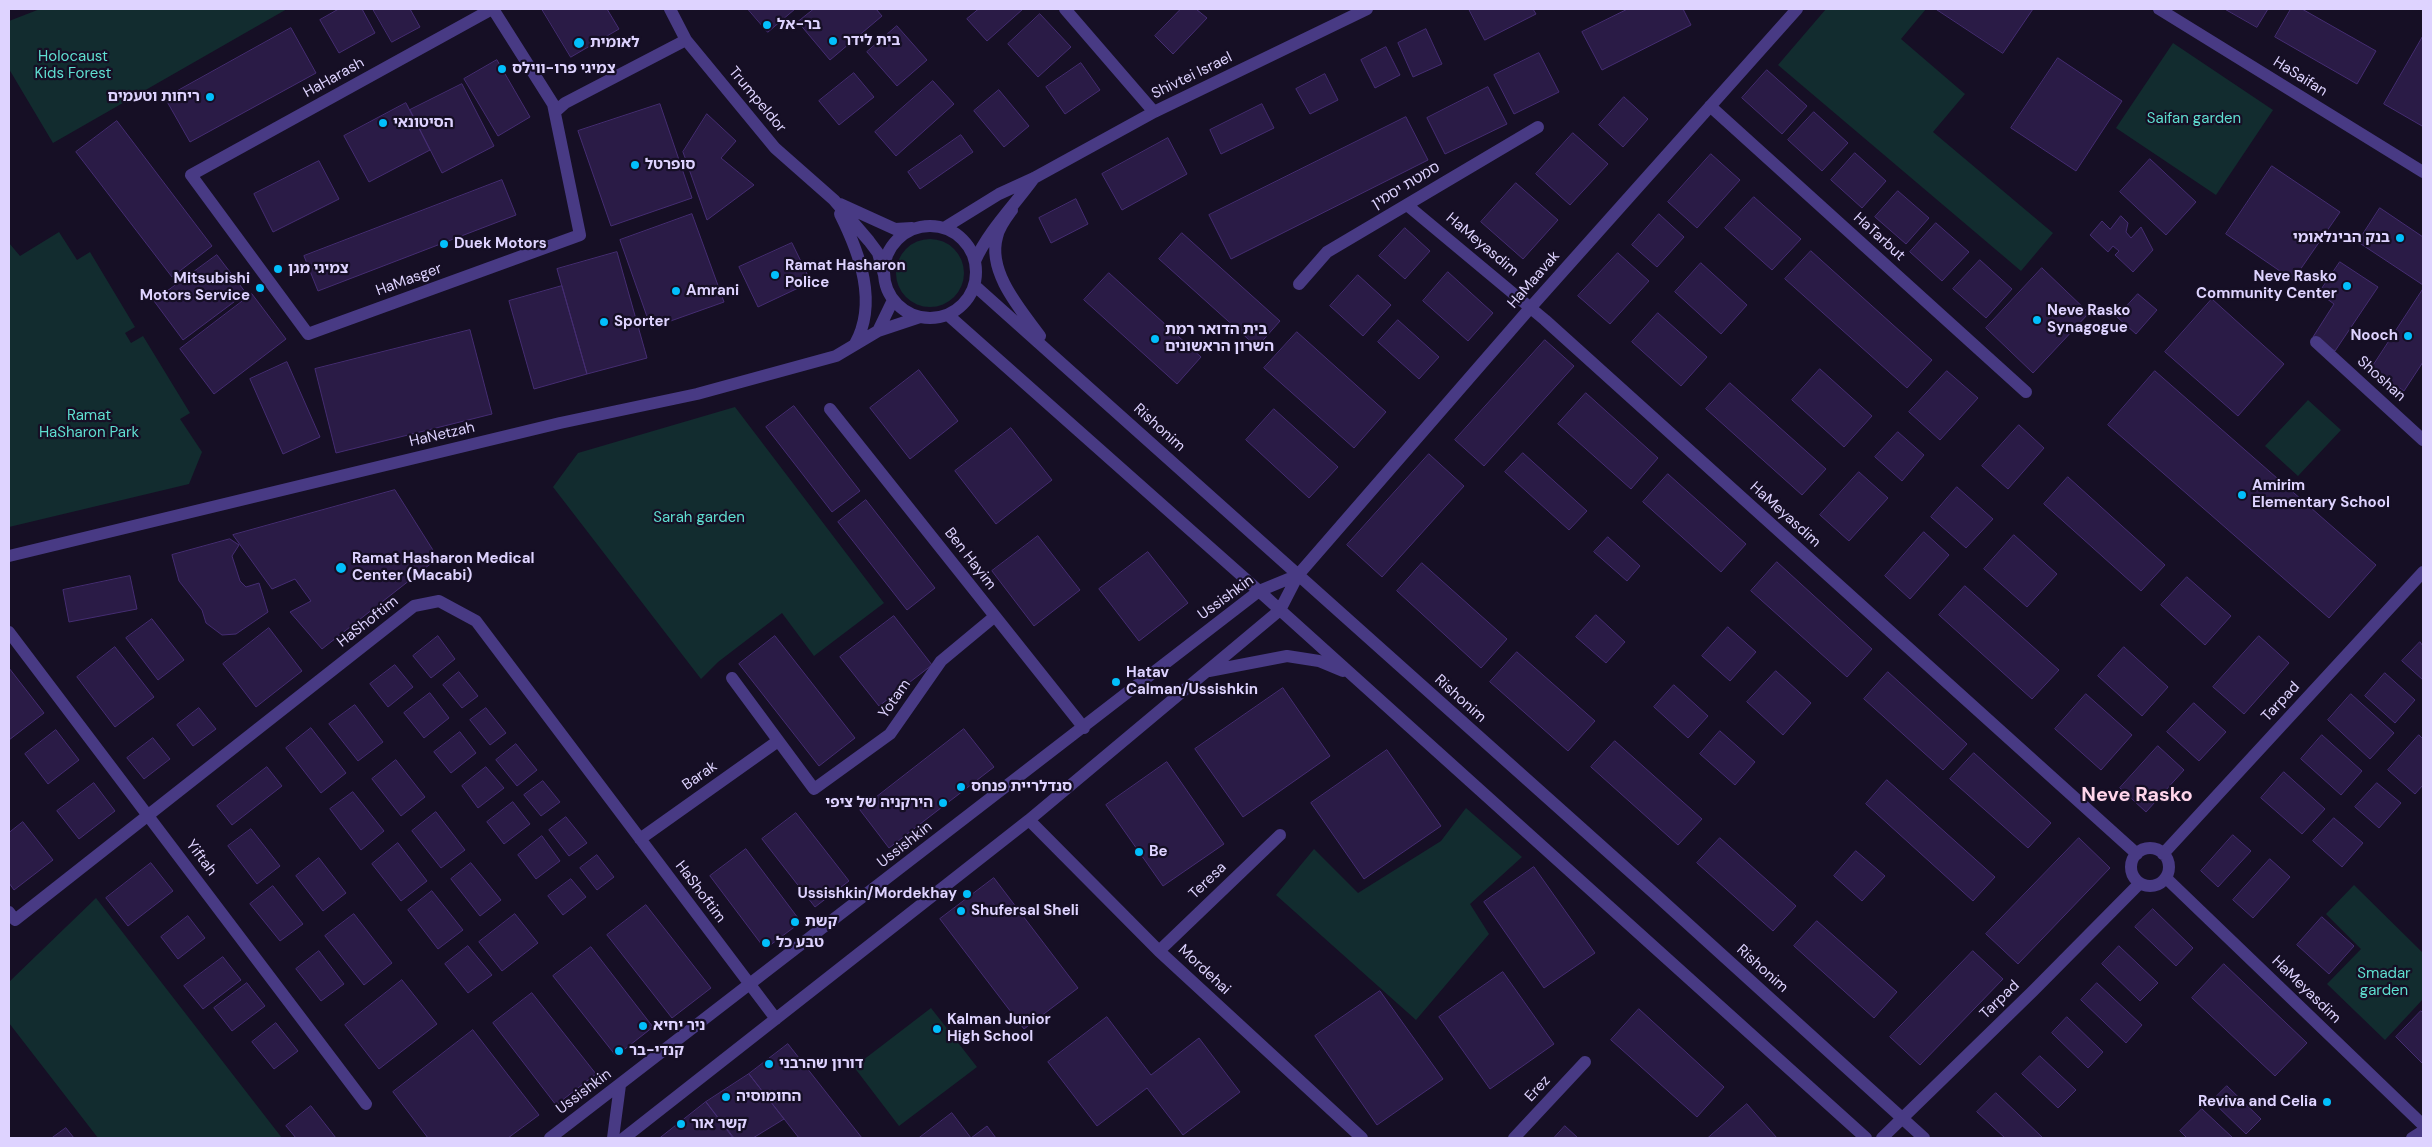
<!DOCTYPE html>
<meta charset="utf-8">
<style>
body{margin:0}
#map{position:relative;width:2432px;height:1147px;overflow:hidden;background:#160f25;font-family:"DM Sans",sans-serif}
canvas{display:block}
.frame{position:absolute;inset:0;border:10px solid #ded3ff;pointer-events:none}
</style>
<div id="map">
<canvas width="2432" height="1147"></canvas>
<div class="frame"></div>
</div>
<script>
const c = document.querySelector('canvas').getContext('2d');
c.lineJoin = 'round';
function paint(path, color) { c.fillStyle = color; c.fill(path, 'evenodd'); }
function trace(path, color, width, dash) { c.strokeStyle = color; c.lineWidth = width; c.lineCap = dash ? 'butt' : 'round'; c.setLineDash(dash || []); c.stroke(path); }
function drawText(font, color, halo, rows, align = 'center') {
  c.font = font + ' "DM Sans","Noto Sans Hebrew",sans-serif'; c.lineWidth = 4.5; c.setLineDash([]); c.textBaseline = 'middle'; c.strokeStyle = halo; c.fillStyle = color; for (const [text, x, y, turn = 0] of rows) {
    c.save(); c.translate(x, y); c.rotate((+turn || 0) * Math.PI / 180); c.textAlign = isNaN(turn) ? turn : align; if (halo) c.strokeText(text, 0, 0); c.fillText(text, 0, 0); c.restore();
  }
}
paint(new Path2D(`
 M40,9H287L53,143L9,69V21Z
 M1826,9H1926L1901,39L1965,94L1933,132L2053,233L2021,271L1778,65Z
 M2173,43L2273,110L2216,195L2116,128Z
 M59,232L77,260L90,252L135,327L125,333L131,343L143,336L190,413L180,419L202,452L189,484L9,527V243L20,256Z
 M896 273a34 34 0 1 1 68 0a34 34 0 1 1-68 0Z
 M2308,400L2341,430L2298,476L2265,446Z
 M735,407L884,603L814,656L782,613L718,662L701,679L553,487L578,453Z
 M1466,808L1522,857L1470,904L1489,934L1416,1020L1276,895L1314,849L1358,893L1441,841Z
 M2354,885L2423,953V999L2385,1040L2327,984L2361,949L2326,914Z
 M96,898L282,1138H98L9,1023V982Z
 M931,1008L977,1067L899,1126L854,1067Z`), '#122c2f');
const building = new Path2D(`
 M339,9H362L375,33L339,53L320,20Z
 M373,9H410L420,27L392,42Z
 M542,9H607L619,29L571,57Z
 M748,9H795L768,32Z
 M814,9H876L882,16L830,60L798,22Z
 M979,9H1023L987,41L967,19Z
 M1181,9H1196L1207,18L1173,54L1155,36Z
 M1469,9H1533L1536,14L1485,40Z
 M1628,9H1683L1691,25L1602,70L1582,32Z
 M1936,9H2033L2003,53Z
 M2225,9H2268L2257,27Z
 M2291,9H2302L2376,51L2357,84L2275,37Z
 M1040,14L1071,47L1038,77L1008,44Z
 M897,26L927,60L897,86L867,52Z
 M291,28L316,73L190,142L165,98Z
 M1426,29L1442,64L1413,77L1398,43Z
 M2423,36V124L2422,126L2384,104Z
 M1386,47L1400,75L1375,88L1361,60Z
 M1539,53L1559,92L1514,114L1494,75Z
 M2058,58L2122,101L2076,171L2011,128Z
 M497,60L530,117L498,136L464,79Z
 M1081,63L1100,90L1065,114L1046,87Z
 M1767,70L1807,106L1782,134L1742,98Z
 M854,73L874,97L839,125L819,101Z
 M1325,74L1338,100L1310,114L1296,89Z
 M933,81L954,104L896,156L875,132Z
 M462,84L494,146L442,173L410,110Z
 M1488,87L1507,124L1445,154L1427,118Z
 M999,90L1029,126L1004,147L974,111Z
 M1624,97L1648,119L1623,147L1599,125Z
 M406,103L430,150L369,182L344,136Z
 M660,104L692,198L611,226L578,131Z
 M1262,104L1274,128L1221,154L1210,130Z
 M1814,112L1848,143L1822,171L1788,140Z
 M707,114L736,141L721,158L754,185L707,220L683,152Z
 M1406,117L1428,160L1231,259L1209,215Z
 M117,121L212,246L172,277L76,152Z
 M1573,133L1608,164L1570,205L1536,174Z
 M961,135L973,152L920,189L908,172Z
 M1168,138L1187,174L1122,210L1102,174Z
 M1855,153L1886,181L1862,208L1831,180Z
 M1711,154L1740,180L1697,228L1668,202Z
 M2150,159L2196,202L2166,235L2120,192Z
 M319,161L339,199L273,232L254,194Z
 M2272,166L2340,212L2293,280L2226,234Z
 M502,180L516,215L318,291L304,256Z
 M1516,183L1558,220L1523,259L1481,222Z
 M1898,191L1929,218L1906,244L1875,217Z
 M1754,197L1801,239L1772,270L1725,228Z
 M1076,199L1088,224L1051,243L1039,218Z
 M2380,208L2423,237V285L2358,242Z
 M692,214L724,302L651,328L620,240Z
 M1659,214L1684,237L1657,267L1632,245Z
 M2121,216L2128,223L2126,232L2131,238L2141,227L2153,250L2133,272L2115,255L2119,251L2113,246L2108,252L2090,235L2102,221L2110,229Z
 M1936,223L1969,252L1942,281L1910,252Z
 M1405,228L1430,251L1405,279L1379,256Z
 M1182,233L1280,321L1257,347L1159,259Z
 M792,243L811,282L758,307L739,267Z
 M1811,251L1932,360L1907,388L1785,279Z
 M617,252L647,358L587,374L557,269Z
 M1618,253L1649,281L1610,324L1578,296Z
 M217,255L246,293L183,340L154,301Z
 M1980,260L2012,289L1986,318L1953,289Z
 M2340,262L2378,287L2335,351L2313,337L2334,304L2319,293Z
 M1701,263L1747,305L1721,334L1675,292Z
 M2042,268L2089,313L2033,373L1986,328Z
 M1448,272L1493,313L1468,341L1423,301Z
 M1109,273L1201,357L1177,384L1084,300Z
 M1358,275L1391,305L1363,336L1330,306Z
 M562,286L587,374L534,389L509,301Z
 M2423,289V362L2404,391L2371,369Z
 M252,294L286,339L214,394L180,349Z
 M2138,294L2157,310L2136,334L2117,317Z
 M2212,299L2284,364L2238,416L2165,352Z
 M1658,313L1707,357L1681,386L1632,342Z
 M1398,320L1439,357L1419,379L1378,342Z
 M470,330L492,414L336,453L315,369Z
 M1297,332L1386,412L1354,448L1264,368Z
 M1545,340L1574,366L1484,466L1455,440Z
 M287,362L320,437L283,454L250,379Z
 M1820,369L1872,416L1844,447L1792,400Z
 M919,370L958,421L910,459L870,408Z
 M1947,371L1978,398L1940,440L1909,412Z
 M2155,371L2376,565L2329,618L2108,425Z
 M1730,383L1826,469L1802,495L1706,409Z
 M1586,393L1658,458L1631,489L1558,424Z
 M794,406L860,491L832,512L766,427Z
 M1274,409L1338,467L1309,498L1246,440Z
 M2019,425L2044,448L2008,489L1982,466Z
 M1011,428L1052,480L996,524L955,471Z
 M1898,432L1924,455L1902,481L1875,457Z
 M1523,453L1587,511L1569,530L1505,472Z
 M1429,454L1464,486L1382,577L1347,545Z
 M1859,472L1888,498L1849,541L1820,515Z
 M1668,474L1746,544L1721,572L1643,502Z
 M2068,477L2165,565L2141,591L2044,504Z
 M1957,487L1993,519L1966,548L1931,517Z
 M395,490L438,558L322,649L290,612L311,601L295,579L272,589L233,535Z
 M866,500L935,588L907,610L838,522Z
 M1924,532L1949,555L1910,599L1885,576Z
 M2014,535L2057,574L2027,607L1984,569Z
 M1038,536L1080,590L1034,626L992,571Z
 M1608,537L1640,566L1627,581L1594,552Z
 M230,539L239,545L232,556L240,581L246,587L259,583L268,612L236,634L222,635L206,623L202,610L179,581L172,555Z
 M1148,552L1188,603L1139,641L1099,589Z
 M1777,562L1872,649L1847,677L1751,591Z
 M1422,563L1507,639L1481,668L1397,591Z
 M130,576L137,609L69,622L63,590Z
 M2187,577L2231,616L2205,645L2161,605Z
 M1965,586L2059,670L2032,699L1939,615Z
 M1596,615L1625,642L1606,663L1576,637Z
 M894,616L932,665L879,706L840,657Z
 M152,619L184,660L158,680L126,638Z
 M1728,627L1756,652L1730,681L1702,656Z
 M269,628L302,671L256,707L223,664Z
 M438,636L455,659L431,678L413,656Z
 M775,636L855,738L819,766L739,664Z
 M2259,636L2289,663L2244,714L2213,687Z
 M2420,642L2423,646V680L2402,661Z
 M115,647L154,697L115,727L77,677Z
 M2124,647L2168,687L2142,716L2098,676Z
 M1517,652L1595,721L1568,751L1490,682Z
 M395,665L413,687L388,707L370,684Z
 M9,668L44,713L9,740Z
 M1776,671L1811,703L1783,735L1747,702Z
 M459,672L478,696L462,708L443,685Z
 M1888,672L1967,744L1943,770L1864,699Z
 M2385,673L2415,700L2395,723L2365,696Z
 M1674,685L1708,716L1688,738L1654,707Z
 M1283,688L1330,756L1243,817L1195,749Z
 M430,693L449,718L424,738L404,713Z
 M2086,694L2132,735L2101,770L2055,729Z
 M2351,694L2394,733L2370,759L2328,720Z
 M2194,703L2226,732L2199,761L2167,732Z
 M355,705L383,742L358,761L329,724Z
 M199,708L216,729L193,746L177,725Z
 M486,708L506,733L490,745L470,720Z
 M311,728L346,773L321,793L286,748Z
 M964,729L994,767L889,848L860,810Z
 M56,730L79,760L48,784L25,754Z
 M1720,731L1755,762L1735,785L1700,754Z
 M460,732L476,753L451,773L434,752Z
 M2322,735L2362,771L2341,795L2301,759Z
 M2419,735L2423,739V785L2415,794L2388,770Z
 M153,738L170,759L144,779L127,758Z
 M1615,741L1702,819L1678,845L1591,767Z
 M516,744L537,770L517,786L496,760Z
 M2158,746L2184,770L2146,812L2120,788Z
 M1387,750L1441,826L1364,879L1311,803Z
 M1974,753L2051,823L2028,848L1950,779Z
 M396,760L425,797L401,816L372,779Z
 M1167,762L1224,844L1163,886L1106,805Z
 M267,767L282,786L232,825L217,806Z
 M486,767L504,788L478,808L462,786Z
 M2284,772L2325,809L2302,834L2261,798Z
 M1887,780L1995,877L1973,901L1866,804Z
 M543,781L560,802L541,816L524,795Z
 M94,783L115,811L79,839L57,811Z
 M2377,783L2401,803L2379,828L2355,807Z
 M353,792L384,831L361,850L330,809Z
 M513,802L530,824L504,844L487,822Z
 M436,812L465,850L441,868L412,831Z
 M796,813L849,881L815,907L762,839Z
 M566,817L587,843L569,856L549,830Z
 M2334,818L2363,843L2342,867L2313,841Z
 M23,822L53,860L14,890L9,883V833Z
 M251,829L280,866L257,884L228,846Z
 M2233,835L2251,851L2218,887L2201,871Z
 M542,836L560,861L536,879L518,855Z
 M1720,838L1796,906L1773,931L1697,863Z
 M2079,838L2110,868L2018,964L1986,934Z
 M398,843L427,881L401,901L372,864Z
 M746,849L801,922L765,949L710,876Z
 M1856,851L1885,876L1862,901L1834,876Z
 M597,855L614,877L597,890L580,868Z
 M319,858L346,893L323,911L296,876Z
 M2270,859L2290,877L2253,918L2233,900Z
 M151,863L173,891L128,926L106,898Z
 M471,863L501,900L480,916L451,879Z
 M1534,867L1595,953L1544,988L1484,902Z
 M994,878L1078,988L1024,1029L940,919Z
 M571,879L586,897L563,915L548,896Z
 M273,886L303,924L280,941L250,904Z
 M432,891L463,930L438,949L408,910Z
 M646,905L711,988L672,1018L607,935Z
 M2153,909L2193,948L2176,966L2135,927Z
 M354,914L392,963L364,985L325,936Z
 M515,914L538,943L502,971L479,942Z
 M188,916L205,938L178,959L161,937Z
 M2322,917L2354,946L2329,974L2297,945Z
 M1817,921L1897,992L1874,1018L1794,946Z
 M468,946L492,975L468,993L445,964Z
 M2119,946L2158,983L2140,1001L2102,964Z
 M591,947L653,1027L616,1056L553,976Z
 M319,951L344,984L321,1001L296,969Z
 M1973,951L2003,979L1920,1065L1890,1037Z
 M223,957L241,980L203,1009L184,986Z
 M2224,964L2307,1043L2275,1076L2192,998Z
 M1503,972L1554,1044L1490,1089L1439,1017Z
 M402,980L437,1024L379,1069L345,1025Z
 M247,983L265,1006L232,1031L214,1008Z
 M2097,983L2142,1025L2126,1043L2081,1000Z
 M1380,991L1443,1079L1377,1125L1315,1036Z
 M532,993L596,1074L556,1105L493,1023Z
 M1639,1009L1724,1087L1697,1117L1611,1040Z
 M2421,1011L2423,1013V1064L2396,1037Z
 M1107,1017L1151,1075L1199,1038L1240,1092L1183,1135L1147,1088L1097,1126L1048,1062Z
 M2067,1017L2103,1052L2088,1068L2052,1033Z
 M276,1023L298,1051L274,1069L252,1042Z
 M473,1030L539,1115L508,1138H428L393,1092Z
 M788,1044L862,1138H799L749,1074Z
 M2040,1056L2076,1090L2058,1108L2022,1074Z
 M749,1074L784,1119L753,1138H734L706,1102Z
 M2227,1086L2261,1119L2246,1134L2212,1101Z
 M1996,1093L2043,1138H2005L1977,1112Z
 M706,1102L733,1138H660Z
 M1747,1104L1777,1138H1708Z
 M311,1106L336,1138H296L286,1126Z
 M2202,1109L2233,1138H2187L2180,1131Z
 M952,1113L971,1138L987,1126L996,1138H919Z
 M1565,1126L1578,1138H1554Z
 M66,1128L74,1138H52Z`);
paint(building, '#2a1b46');
trace(building, '#452d72', 1);
trace(new Path2D(`
 M492,9L191,175L308,334L580,235L553,104L493,9
 M670,9L686,40L775,148L834,200L869,241L878,253L884,275
 M1065,9L1154,112
 M2159,9L2423,172
 M1710,106L2026,392
 M556,111L565,103L686,40
 M840,204L895,229L912,228
 M1407,205L1545,320L2137,854
 M1012,210C1006,218 999,227 997,237C987,272 1021,310 1040,336
 M840,214C860,254 878,303 855,344
 M884 272a46 46 0 1 1 92 0a46 46 0 1 1-92 0Z
 M944,228L999,194L1034,178L1154,112L1367,9
 M975,261C989,230 1014,206 1034,178
 M1299,284L1327,252L1538,127
 M974,285L1655,894L1924,1138
 M948,315L1259,591L1866,1138
 M878,331L893,300
 M2316,342L2423,440
 M830,409L1084,728
 M9,556L560,423L697,394L836,356L878,331L920,317
 M9,632L366,1104
 M1209,671L1287,656L1319,661L1343,671
 M732,678L814,789L890,734L941,661L994,617
 M1029,820L1159,951L1362,1138
 M640,839L778,741
 M2131 867a19 19 0 1 1 38 0a19 19 0 1 1-38 0Z
 M2163,854L2423,572
 M2166,878L2423,1125
 M9,912L15,920L414,606L439,601L476,621L776,1019
 M1159,951L1280,835
 M550,1138L1259,591L1298,575
 M613,1138L620,1085
 M624,1138L1029,820L1280,610L1298,575L1531,307L1797,9
 M1514,1138L1585,1062
 M1882,1138L2033,991L2140,883
 M2412,1138L2423,1131`), '#483a84', 12);
for (const [x, y, r, color] of [
 [767,25,5,"#02bffc"],
 [833,41,5,"#02bffc"],
 [579,43,6,"#02bffc"],
 [502,69,5,"#02bffc"],
 [210,97,5,"#02bffc"],
 [383,123,5,"#02bffc"],
 [635,165,5,"#02bffc"],
 [2400,238,5,"#02bffc"],
 [444,244,5,"#02bffc"],
 [278,269,5,"#02bffc"],
 [775,275,5,"#02bffc"],
 [2347,286,5,"#02bffc"],
 [260,288,5,"#02bffc"],
 [676,291,5,"#02bffc"],
 [2037,320,5,"#02bffc"],
 [604,322,5,"#02bffc"],
 [2408,336,5,"#02bffc"],
 [1155,339,5,"#02bffc"],
 [2242,495,5,"#02bffc"],
 [341,568,6,"#02bffc"],
 [1116,682,5,"#02bffc"],
 [961,787,5,"#02bffc"],
 [943,803,5,"#02bffc"],
 [1139,852,5,"#02bffc"],
 [967,894,5,"#02bffc"],
 [961,911,5,"#02bffc"],
 [795,922,5,"#02bffc"],
 [766,943,5,"#02bffc"],
 [643,1026,5,"#02bffc"],
 [937,1029,5,"#02bffc"],
 [619,1051,5,"#02bffc"],
 [769,1064,5,"#02bffc"],
 [726,1097,5,"#02bffc"],
 [2327,1102,5,"#02bffc"],
 [681,1124,5,"#02bffc"]
]) { const dot = new Path2D(); dot.arc(x, y, r, 0, 2 * Math.PI); c.fillStyle = color; c.fill(dot); trace(dot, '#160f25', 2); }
drawText('bold 15px', '#ded3ff', '#160f25', [
 ["בר-אל",777,25],
 ["בית לידר",843,41],
 ["לאומית",590,43],
 ["צמיגי פרו-ווילס",512,69],
 ["ריחות וטעמים",200,97,"right"],
 ["הסיטונאי",393,123],
 ["סופרטל",645,165],
 ["בנק הבינלאומי",2390,238,"right"],
 ["Duek Motors",454,244],
 ["Ramat Hasharon",785,266],
 ["Police",785,283],
 ["צמיגי מגן",288,269],
 ["Neve Rasko",2337,277,"right"],
 ["Community Center",2337,294,"right"],
 ["Mitsubishi",250,279,"right"],
 ["Motors Service",250,296,"right"],
 ["Amrani",686,291],
 ["Neve Rasko",2047,311],
 ["Synagogue",2047,328],
 ["Sporter",614,322],
 ["בית הדואר רמת",1165,330],
 ["השרון הראשונים",1165,347],
 ["Nooch",2398,336,"right"],
 ["Amirim",2252,486],
 ["Elementary School",2252,503],
 ["Ramat Hasharon Medical",352,559],
 ["Center (Macabi)",352,576],
 ["Hatav",1126,673],
 ["Calman/Ussishkin",1126,690],
 ["סנדלריית פנחס",971,787],
 ["הירקניה של ציפי",933,803,"right"],
 ["Be",1149,852],
 ["Ussishkin/Mordekhay",957,894,"right"],
 ["Shufersal Sheli",971,911],
 ["קשת",805,922],
 ["טבע כל",776,943],
 ["Kalman Junior",947,1020],
 ["High School",947,1037],
 ["ניר יחיא",653,1026],
 ["קנדי-בר",629,1051],
 ["דורון שהרבני",779,1064],
 ["החומוסיה",736,1097],
 ["Reviva and Celia",2317,1102,"right"],
 ["קשר אור",691,1124]
], 'left');
drawText('15px', '#5fdfd1', '#160f25', [
 ["Holocaust",73,57],
 ["Kids Forest",73,74],
 ["Saifan garden",2194,119],
 ["Ramat",89,416],
 ["HaSharon Park",89,433],
 ["Sarah garden",699,518],
 ["Smadar",2384,974],
 ["garden",2384,991]
]);
drawText('15px', '#ded3ff', '#160f25', [
 ["Shivtei Israel",1192,76,-26],
 ["HaSaifan",2300,77,32],
 ["HaHarash",334,78,-29],
 ["Trumpeldor",757,100,50],
 ["סמטת יסמין",1406,186,-31],
 ["HaTarbut",1879,237,42],
 ["HaMeyasdim",1482,245,40],
 ["HaMasger",409,280,-20],
 ["HaMaavak",1534,280,-49],
 ["Shoshan",2381,379,42],
 ["Rishonim",1159,428,42],
 ["HaNetzah",442,435,-13],
 ["HaMeyasdim",1785,515,42],
 ["Ben Hayim",970,559,52],
 ["Ussishkin",1226,598,-36],
 ["HaShoftim",368,622,-38],
 ["Yotam",895,699,-55],
 ["Rishonim",1460,699,42],
 ["Tarpad",2281,702,-47],
 ["Barak",700,776,-35],
 ["Ussishkin",905,845,-38],
 ["Yiftah",201,858,53],
 ["Teresa",1208,881,-44],
 ["HaShoftim",700,892,53],
 ["Rishonim",1762,969,42],
 ["Mordehai",1204,970,43],
 ["HaMeyasdim",2306,990,44],
 ["Tarpad",2000,1000,-44],
 ["Erez",1538,1089,-47],
 ["Ussishkin",584,1092,-37]
]);
drawText('bold 20px', '#ffd5ea', '#160f25', [
 ["Neve Rasko",2137,796]
]);
</script>
